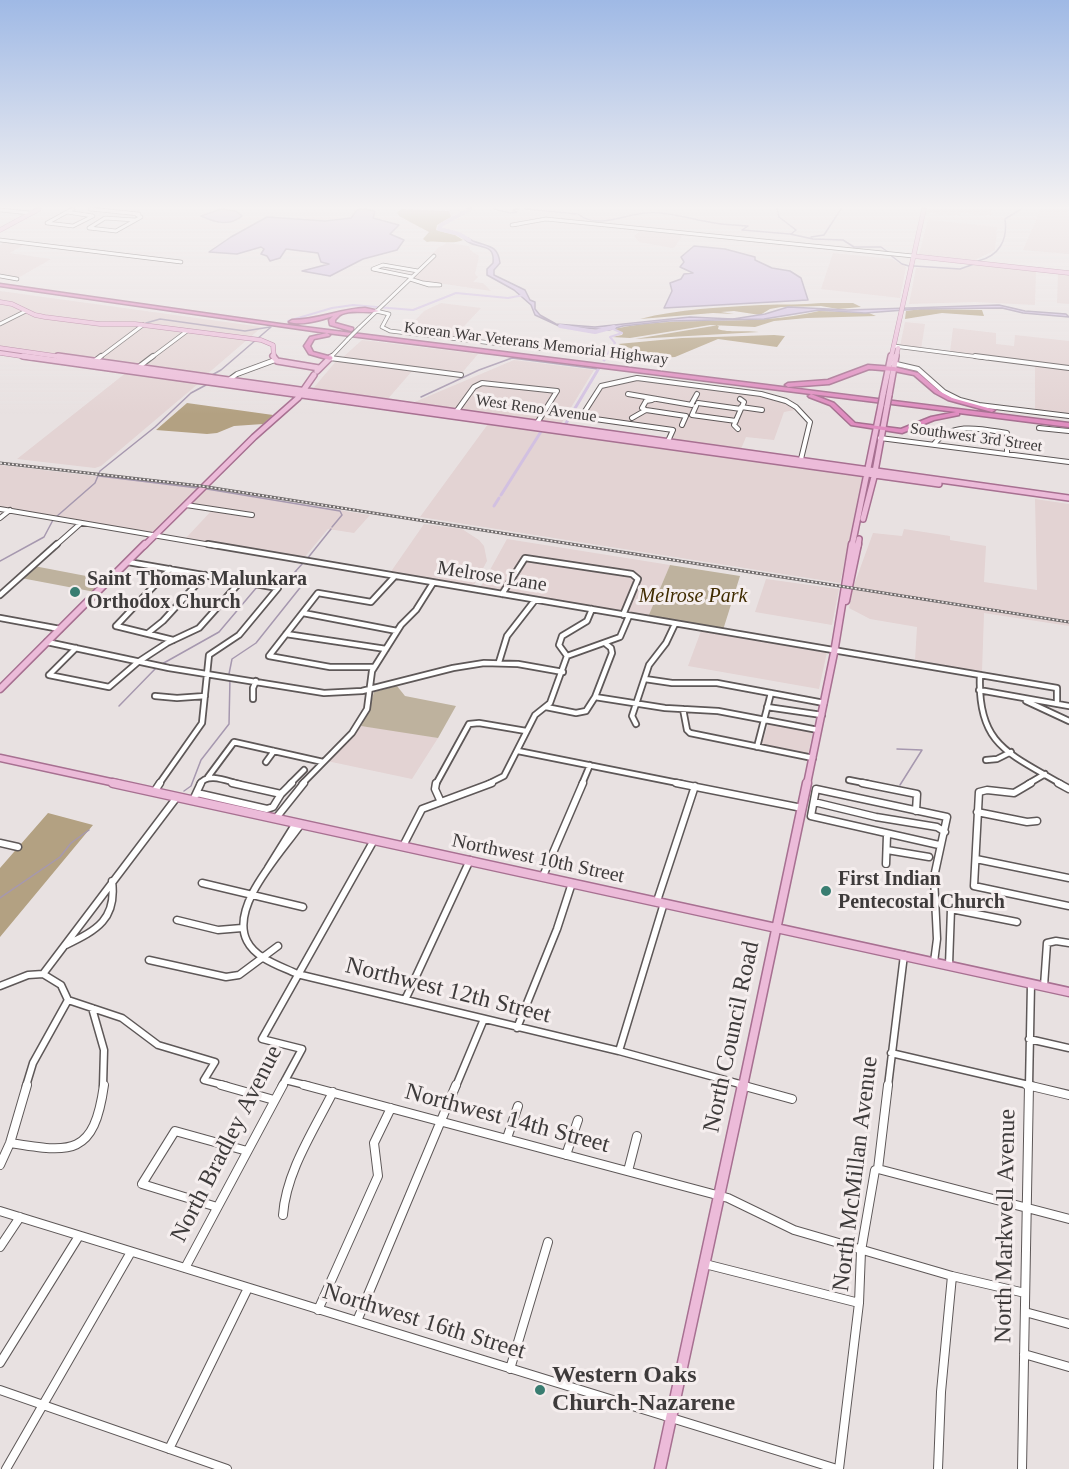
<!DOCTYPE html>
<style>
body{margin:0}
canvas{display:block;background:#e8e1e1}
</style>
<canvas width="1069" height="1469"></canvas>
<script>
const c = document.querySelector('canvas').getContext('2d');
c.lineJoin = 'round';
function paint(path, color) { c.fillStyle = color; c.fill(path, 'evenodd'); }
function trace(path, color, width, dash) { c.strokeStyle = color; c.lineWidth = width; c.lineCap = dash ? 'butt' : 'round'; c.setLineDash(dash || []); c.stroke(path); }
function drawText(font, color, halo, rows, align = 'center') {
  c.font = font + ' "Times New Roman",serif'; c.lineWidth = 6; c.setLineDash([]); c.textBaseline = 'middle'; c.strokeStyle = halo; c.fillStyle = color; for (const [text, x, y, turn = 0] of rows) {
    c.save(); c.translate(x, y); c.rotate((+turn || 0) * Math.PI / 180); c.textAlign = isNaN(turn) ? turn : align; if (halo) c.strokeText(text, 0, 0); c.fillText(text, 0, 0); c.restore();
  }
}
paint(new Path2D(`
 M926,209H992L991,216L961,213V216L925,213Z
 M1041,209H1069V254L1023,250Z
 M928,220L997,227L995,250L975,260L919,254Z
 M641,230L666,233L683,234L675,247L672,248L639,242L634,236Z
 M5,242L25,244L10,253L51,259L18,278L0,275V245Z
 M447,243L469,246L470,250L479,256L475,274L478,277L473,282L483,283L491,291L412,279L434,256L431,255L439,247Z
 M833,253L892,259L906,267L900,298L821,289Z
 M977,264L1036,270L1035,305L975,302L909,304L916,268L960,269Z
 M1058,273L1069,274V304L1057,303Z
 M0,291L262,327L205,376L0,347Z
 M441,303L481,308L454,337L405,331L424,311Z
 M905,322L925,324L921,349L900,346Z
 M953,328L996,333V344L1014,346L1015,335L1069,341V366L950,352Z
 M362,340L478,354L461,374L342,358Z
 M337,360L413,370L386,401L311,391Z
 M514,360L594,370L561,424L410,404Z
 M1035,366L1069,370V414L1035,410Z
 M127,372L199,383L101,466L95,468L17,459Z
 M637,377L764,393L782,398L801,409L784,412L774,440L746,437L741,449L676,440L667,438L669,431L595,420L585,415L583,411L600,385Z
 M488,424L863,476L840,583L420,517Z
 M0,465L128,480L198,488L152,533L0,507Z
 M204,489L370,515L354,533L328,529L304,558L185,539L214,508L191,504Z
 M1035,499L1069,504V626L984,613L982,672L915,660L917,627L870,619L849,608L854,585L873,533L902,536L904,529L950,536V540L986,546L984,582L1037,590Z
 M424,524L462,529L479,540L484,546L487,561L473,587L390,573Z
 M507,539L670,565L648,617L480,588Z
 M766,579L839,589L832,625L755,612Z
 M701,631L827,652L819,689L688,666Z
 M769,722L813,731L808,755L761,746Z
 M361,726L397,730L438,738L412,779L327,761Z`), '#e3d3d3');
paint(new Path2D(`
 M670,565L740,576L723,630L648,617Z
 M34,566L107,580L95,592L21,578Z
 M397,686L405,696L456,706L438,738L361,726L369,709L374,692Z`), '#beb29e');
paint(new Path2D(`
 M402,209L449,211L451,217L437,225L436,230L455,235L463,240C453,245 438,240 427,242L423,239L429,232L399,216L397,212Z
 M821,303H853L861,307L838,309L821,306L781,307L770,309L760,315L734,311L721,312L734,314L713,313L640,319C678,309 722,307 762,305C783,304 802,305 821,303Z
 M921,309L982,310L984,316L942,313L905,319L906,311Z
 M819,311L869,313L876,316L807,318L774,321L755,327L710,325L630,338L612,337L622,335L623,333L614,329C682,314 751,328 819,311Z
 M719,325L718,329C728,333 747,330 759,332L635,339Z
 M774,335L785,336L777,347L718,339L675,357L645,359L639,351L618,344L682,338Z
 M187,403L273,415L263,424L234,426L217,433L207,434L156,430Z
 M48,813L93,825L0,937V868Z`), '#b3a182');
const water = new Path2D(`
 M221,209L236,211L242,216C229,227 214,222 201,216Z
 M363,209L375,211L373,218L399,225L390,234L404,240L397,250L363,259L330,276L302,271L329,264L321,262L318,253L286,249L280,258L270,261L267,256L261,254L264,249L261,247L237,254L209,252L231,237L267,217L325,221L351,218L357,210Z
 M460,236C466,236 468,238 473,241C489,247 498,245 500,263L494,270V275L525,290L530,300L535,302V309L540,315L556,324L595,327L690,317L733,319L765,314L788,307L848,310L999,305L1025,311L1066,314L1069,317L1023,313L1002,308L918,309L865,313L819,310L764,319L669,321L623,326L609,330L559,326L535,315L531,305L514,290L487,275V269L493,263C495,243 480,249 468,242C465,240 463,237 460,236Z
 M694,246L725,249L755,257V260L772,268L790,271L801,278L808,300L664,308L672,291L670,283L681,279L684,274L693,273L680,267L684,262L681,257Z`);
paint(water, '#d2c0e1');
trace(water, '#a698af', 1.5);
trace(new Path2D(`
 M494,209L510,213L517,212L513,210L519,209
 M525,209L578,214C598,230 624,214 646,213C670,211 692,220 715,223C726,225 737,225 748,226L742,230L790,234L813,239L843,240L854,247H881L888,252
 M777,209L779,217L796,230L791,234
 M811,237L824,235L841,209
 M889,254L902,264L909,266
 M978,261C999,256 1008,240 1005,219L1021,209
 M914,266L960,269L974,264
 M146,323L160,319L245,331L270,327
 M0,351L23,354
 M212,375L221,370L271,327
 M421,397L479,370L512,358L598,369
 M99,476L198,488
 M207,489L340,511L342,515L332,527
 M56,517L95,483L100,471L155,427L191,393L206,385
 M307,559L331,529
 M0,561L44,537L53,520
 M261,582L272,573H294L303,563
 M162,664L219,632L257,587
 M229,674L232,659L256,643L303,584V579L296,572
 M119,706L156,668
 M897,749L922,750L900,785
 M184,791L191,786L201,760L229,724L230,678
 M0,898L60,857L71,843L89,830`), '#a698af', 1.5);
trace(new Path2D(`
 M288,321L332,308L353,305L413,310L456,293L508,298L524,295
 M605,358L615,343L610,337L622,333L611,328`), '#d2c0e1', 2);
trace(new Path2D(`
 M604,360L606,356
 M565,425L599,368
 M501,495L542,430
 M494,506L499,498`), '#d2c0e1', 3);
trace(new Path2D(`
 M469,240L459,234L439,229L441,225L470,209
 M560,326L595,332L614,327`), '#d2c0e1', 4);
const minorFar4 = new Path2D(`
 M90,209L139,214
 M0,210L30,213
 M67,212L93,216L73,226L47,223Z
 M67,212L73,209
 M135,220L105,218L89,228L116,231L141,217L137,215L139,214
 M519,224L512,225L546,219L913,256
 M0,240L181,262
 M0,276L17,279
 M412,277L373,269L383,265L418,271
 M410,279L429,285H440L424,283
 M376,311L389,314L382,327L390,331L585,354
 M0,324L26,311
 M359,328L434,256
 M894,346L987,358
 M99,358L143,325
 M151,358L187,331
 M330,358L348,339`);
const minorFar3 = new Path2D(`
 M975,356L1069,368
 M330,358L461,375
 M330,358L332,356
 M92,363L101,356
 M892,363L918,369L944,392L960,400L979,405L1069,416
 M136,369L153,356
 M226,382L237,374L275,360
 M628,394L692,405
 M692,403L697,394
 M698,403L741,409
 M696,406L692,415L736,421
 M741,407L762,410
 M646,410L686,416L682,425
 M456,412L474,387L482,383L557,391L537,423
 M632,418L646,410L642,408L646,401L652,400
 M1039,428L1069,431
 M738,429L734,425L744,402L740,399
 M880,438L1069,462
 M668,441L673,430L595,419L587,416L585,411L601,386L637,378L761,394L786,401L796,407L810,422L801,459
 M934,444C952,421 982,429 1007,433V454
 M186,505L252,515
 M0,509L217,546
 M0,518L10,510
 M55,546L81,523`);
const minorFar2 = new Path2D(`
 M208,544L1057,688V704
 M128,562L278,588L239,635L209,655L202,723L159,784
 M502,594L525,558L632,574L638,579L623,615
 M0,595L57,544
 M303,613L397,631
 M0,618L60,629
 M116,626L170,569
 M116,626L173,640
 M148,633L163,621L205,575
 M286,634L386,649
 M47,642L169,668L324,693L362,691L453,668L484,663L518,664L563,672
 M567,656L620,637L629,616
 M499,662L507,636L535,600
 M374,667H330L269,656L318,593L371,602L395,576
 M49,675L109,687L138,662L167,643L199,628L240,582
 M49,675L76,648
 M980,675C977,744 1008,753 1061,784
 M645,679L672,683H717L824,703
 M979,690L1069,706
 M155,696L177,698L205,696
 M595,697L665,708L718,711L818,730
 M253,699V688L256,681
 M1026,701L1069,721
 M546,707L576,713L586,711L595,697L612,653L611,648L606,644
 M767,707L822,715
 M683,709L687,730L690,733L813,758
 M636,724L632,716L649,665L666,643L675,624
 M757,747L771,693
 M518,751L683,784
 M986,760L997,759L1011,752
 M266,762L274,751
 M208,777L234,742L323,762
 M849,780L869,784
 M200,784C207,772 227,781 239,784
 M290,784L304,770
 M302,784L352,733L367,709L372,671L401,625L416,610L433,583
 M436,784L469,724L479,723L526,731
 M488,784L504,776L535,715L550,703L567,656L559,645L562,636L587,621L592,609
 M582,784L590,765
 M1028,784L1045,774`);
const minorFar1 = new Path2D(`
 M436,783L435,789L440,800
 M676,783L802,808
 M862,783L917,794L916,811
 M1031,783L1014,793L987,790L979,792L974,886L1069,906
 M1058,783L1069,789
 M154,792L160,783
 M197,793L267,809L273,807L281,794L232,783
 M281,794L292,783
 M193,800L201,783
 M814,802L876,817L937,827L945,832
 M977,812L1027,822L1037,821
 M276,818L304,783
 M301,824C282,852 229,906 247,941C256,959 281,966 297,974L619,1051L747,1086
 M0,843L18,847
 M403,846L422,809L492,783
 M887,850L929,857
 M976,859L1069,878
 M886,864L887,835
 M268,868L296,823
 M543,876L583,783
 M202,883L303,907
 M657,901L695,786
 M177,920L218,930L242,928
 M66,945C97,930 117,919 112,881
 M149,960L226,977L239,975L278,946
 M934,962L937,939L934,877L947,817L816,789L811,816L939,845
 M949,965L951,909L1017,922
 M43,974L61,985L68,1000L122,1018L158,1045L215,1062L204,1080L227,1086
 M43,974L177,797
 M0,986L28,975L43,974
 M1044,986L1047,943L1056,941L1069,943
 M405,1000L470,860
 M92,1008L104,1050L103,1086
 M517,1028L557,929L572,883
 M1029,1039L1069,1048
 M619,1051L664,903
 M891,1053L1033,1086
 M285,1080L309,1086
 M26,1086L33,1063L68,1000
 M282,1086L302,1049L262,1039L374,840
 M456,1086L484,1019
 M888,1086L904,955
 M1029,1086L1031,984`);
const minor = new Path2D(`
 M221,1085L274,1100
 M304,1085L728,1198L794,1230L952,1276L1025,1293
 M741,1085L792,1099
 M1027,1085L1069,1095
 M507,1138L518,1106
 M10,1143C72,1153 94,1156 104,1085
 M566,1155L578,1120
 M0,1165L10,1143L27,1085
 M878,1169L1069,1219
 M628,1171L637,1136
 M217,1207L142,1184L175,1131L247,1151
 M0,1211L837,1469
 M283,1215C286,1172 314,1130 333,1092
 M0,1247L20,1217
 M705,1264L859,1303
 M185,1268L283,1085
 M318,1310L378,1176L374,1143L391,1108
 M1025,1312L1069,1324
 M357,1321L456,1085
 M1024,1354L1069,1367
 M0,1363L79,1236
 M510,1369L548,1242
 M0,1390L227,1469
 M169,1449L248,1288
 M6,1469L131,1252
 M839,1469L859,1303L861,1251L875,1170L878,1169L888,1085
 M938,1469L941,1392L952,1276
 M1022,1469L1029,1085`);
const majorFar4 = new Path2D(`
 M0,230L39,209
 M913,256L1069,273
 M0,302L12,304L35,315L45,317L100,324H135L261,340L273,345L274,358
 M0,348L69,358
 M0,353L34,358
 M891,358L924,209
 M896,358L898,348`);
const majorFar3 = new Path2D(`
 M23,356L939,484
 M58,356L1069,498
 M273,356L277,361L319,368
 M317,371L330,358
 M883,394L891,356
 M889,395L896,356
 M863,519L874,477L887,406
 M144,546L254,437L298,398L314,375
 M852,546L881,405
 M858,546L859,539`);
const majorFar2 = new Path2D(`
 M846,601L858,544
 M0,689L145,544
 M0,758L120,784
 M807,784L834,653L852,544`);
const majorFar1 = new Path2D(`
 M113,783L1069,992
 M743,1086L807,783`);
const major = new Path2D(`
 M660,1469L743,1085`);
const highway = new Path2D(`
 M0,284L280,324L1069,423V427L959,413V415L934,420L902,433L851,425L830,405L809,397L808,396L811,394L327,333L330,335L329,336L314,339L310,346L313,352L332,357V359L330,360L309,354L304,346L310,337L327,333L0,286ZM811,394L956,412L931,417L901,429L862,424L855,423L834,403Z
 M365,308L379,311C368,314 353,309 342,314C339,315 337,318 335,320V323L353,328V330L351,331L330,325L329,320L333,316C320,320 303,326 289,322L292,320C317,320 340,309 365,308Z
 M868,365L894,367L918,373L939,391L952,398L995,410L992,412L948,400L935,393L914,375L894,371L869,369L829,384L788,387L785,385L788,383L828,380Z`);
trace(minorFar4, '#5e5858', 4.5);
trace(minorFar3, '#5e5858', 6);
trace(minorFar2, '#5e5858', 8);
trace(minorFar1, '#5e5858', 9);
trace(minor, '#5e5858', 10);
trace(majorFar4, '#a77091', 5);
trace(majorFar3, '#a77091', 8);
trace(majorFar2, '#a77091', 9);
trace(majorFar1, '#a77091', 11);
trace(major, '#a77091', 13);
trace(highway, '#a77091', 3);
trace(minorFar4, '#fff', 3);
trace(minorFar3, '#fff', 4);
trace(minorFar2, '#fff', 4.5);
trace(minorFar1, '#fff', 6);
trace(minor, '#fff', 8);
trace(majorFar4, '#ecbbd9', 4);
trace(majorFar3, '#ecbbd9', 5);
trace(majorFar2, '#ecbbd9', 6);
trace(majorFar1, '#ecbbd9', 8);
trace(major, '#ecbbd9', 10);
paint(highway, '#e08dc0');
const rail = new Path2D(`
 M0,463L201,486L1069,622`);
trace(rail, '#6e6a6a', 3);
trace(rail, '#f5eeee', 1.5, [2]);
const minorBridge = new Path2D(`
 M348,339L359,328`);
const majorBridge = new Path2D(`
 M881,405L883,394
 M887,406L889,395`);
trace(minorBridge, '#5e5858', 4.5, []);
trace(majorBridge, '#a77091', 8, []);
trace(minorBridge, '#fff', 3);
trace(majorBridge, '#ecbbd9', 5);
const sky = c.createLinearGradient(0, 0, 0, 414);
sky.addColorStop(0, '#9fb9e5');
sky.addColorStop(0.5, '#f5f2f2');
sky.addColorStop(1, '#f5f2f200');
c.fillStyle = sky;
c.fillRect(0, 0, 1069, 414);
for (const [x, y, r, color] of [
 [75,592,6,"#397d71"],
 [826,891,6,"#397d71"],
 [540,1390,6,"#397d71"]
]) { const dot = new Path2D(); dot.arc(x, y, r, 0, 2 * Math.PI); c.fillStyle = color; c.fill(dot); trace(dot, '#f5eeee', 2); }
drawText('16px', '#3e3b3b', '#f5eeee', [
 ["Korean War Veterans Memorial Highway",536,344,7],
 ["West Reno Avenue",536,409,8],
 ["Southwest 3rd Street",976,438,8]
]);
drawText('20px', '#3e3b3b', '#f5eeee', [
 ["Melrose Lane",492,577,9],
 ["Northwest 10th Street",538,859,12]
]);
drawText('bold 20px', '#3e3b3b', '#f5eeee', [
 ["Saint Thomas Malunkara",87,580],
 ["Orthodox Church",87,603],
 ["First Indian",838,880],
 ["Pentecostal Church",838,903]
], 'left');
drawText('italic 20px', '#402c01', '#f5eeee', [
 ["Melrose Park",693,597]
]);
drawText('24px', '#3e3b3b', '#f5eeee', [
 ["Northwest 12th Street",448,991,14],
 ["North Council Road",732,1037,-78],
 ["Northwest 14th Street",507,1119,15],
 ["North Bradley Avenue",227,1144,-63],
 ["North McMillan Avenue",856,1174,-83],
 ["North Markwell Avenue",1006,1226,-89],
 ["Northwest 16th Street",424,1322,17]
]);
drawText('bold 24px', '#3e3b3b', '#f5eeee', [
 ["Western Oaks",552,1376],
 ["Church-Nazarene",552,1404]
], 'left');
</script>
